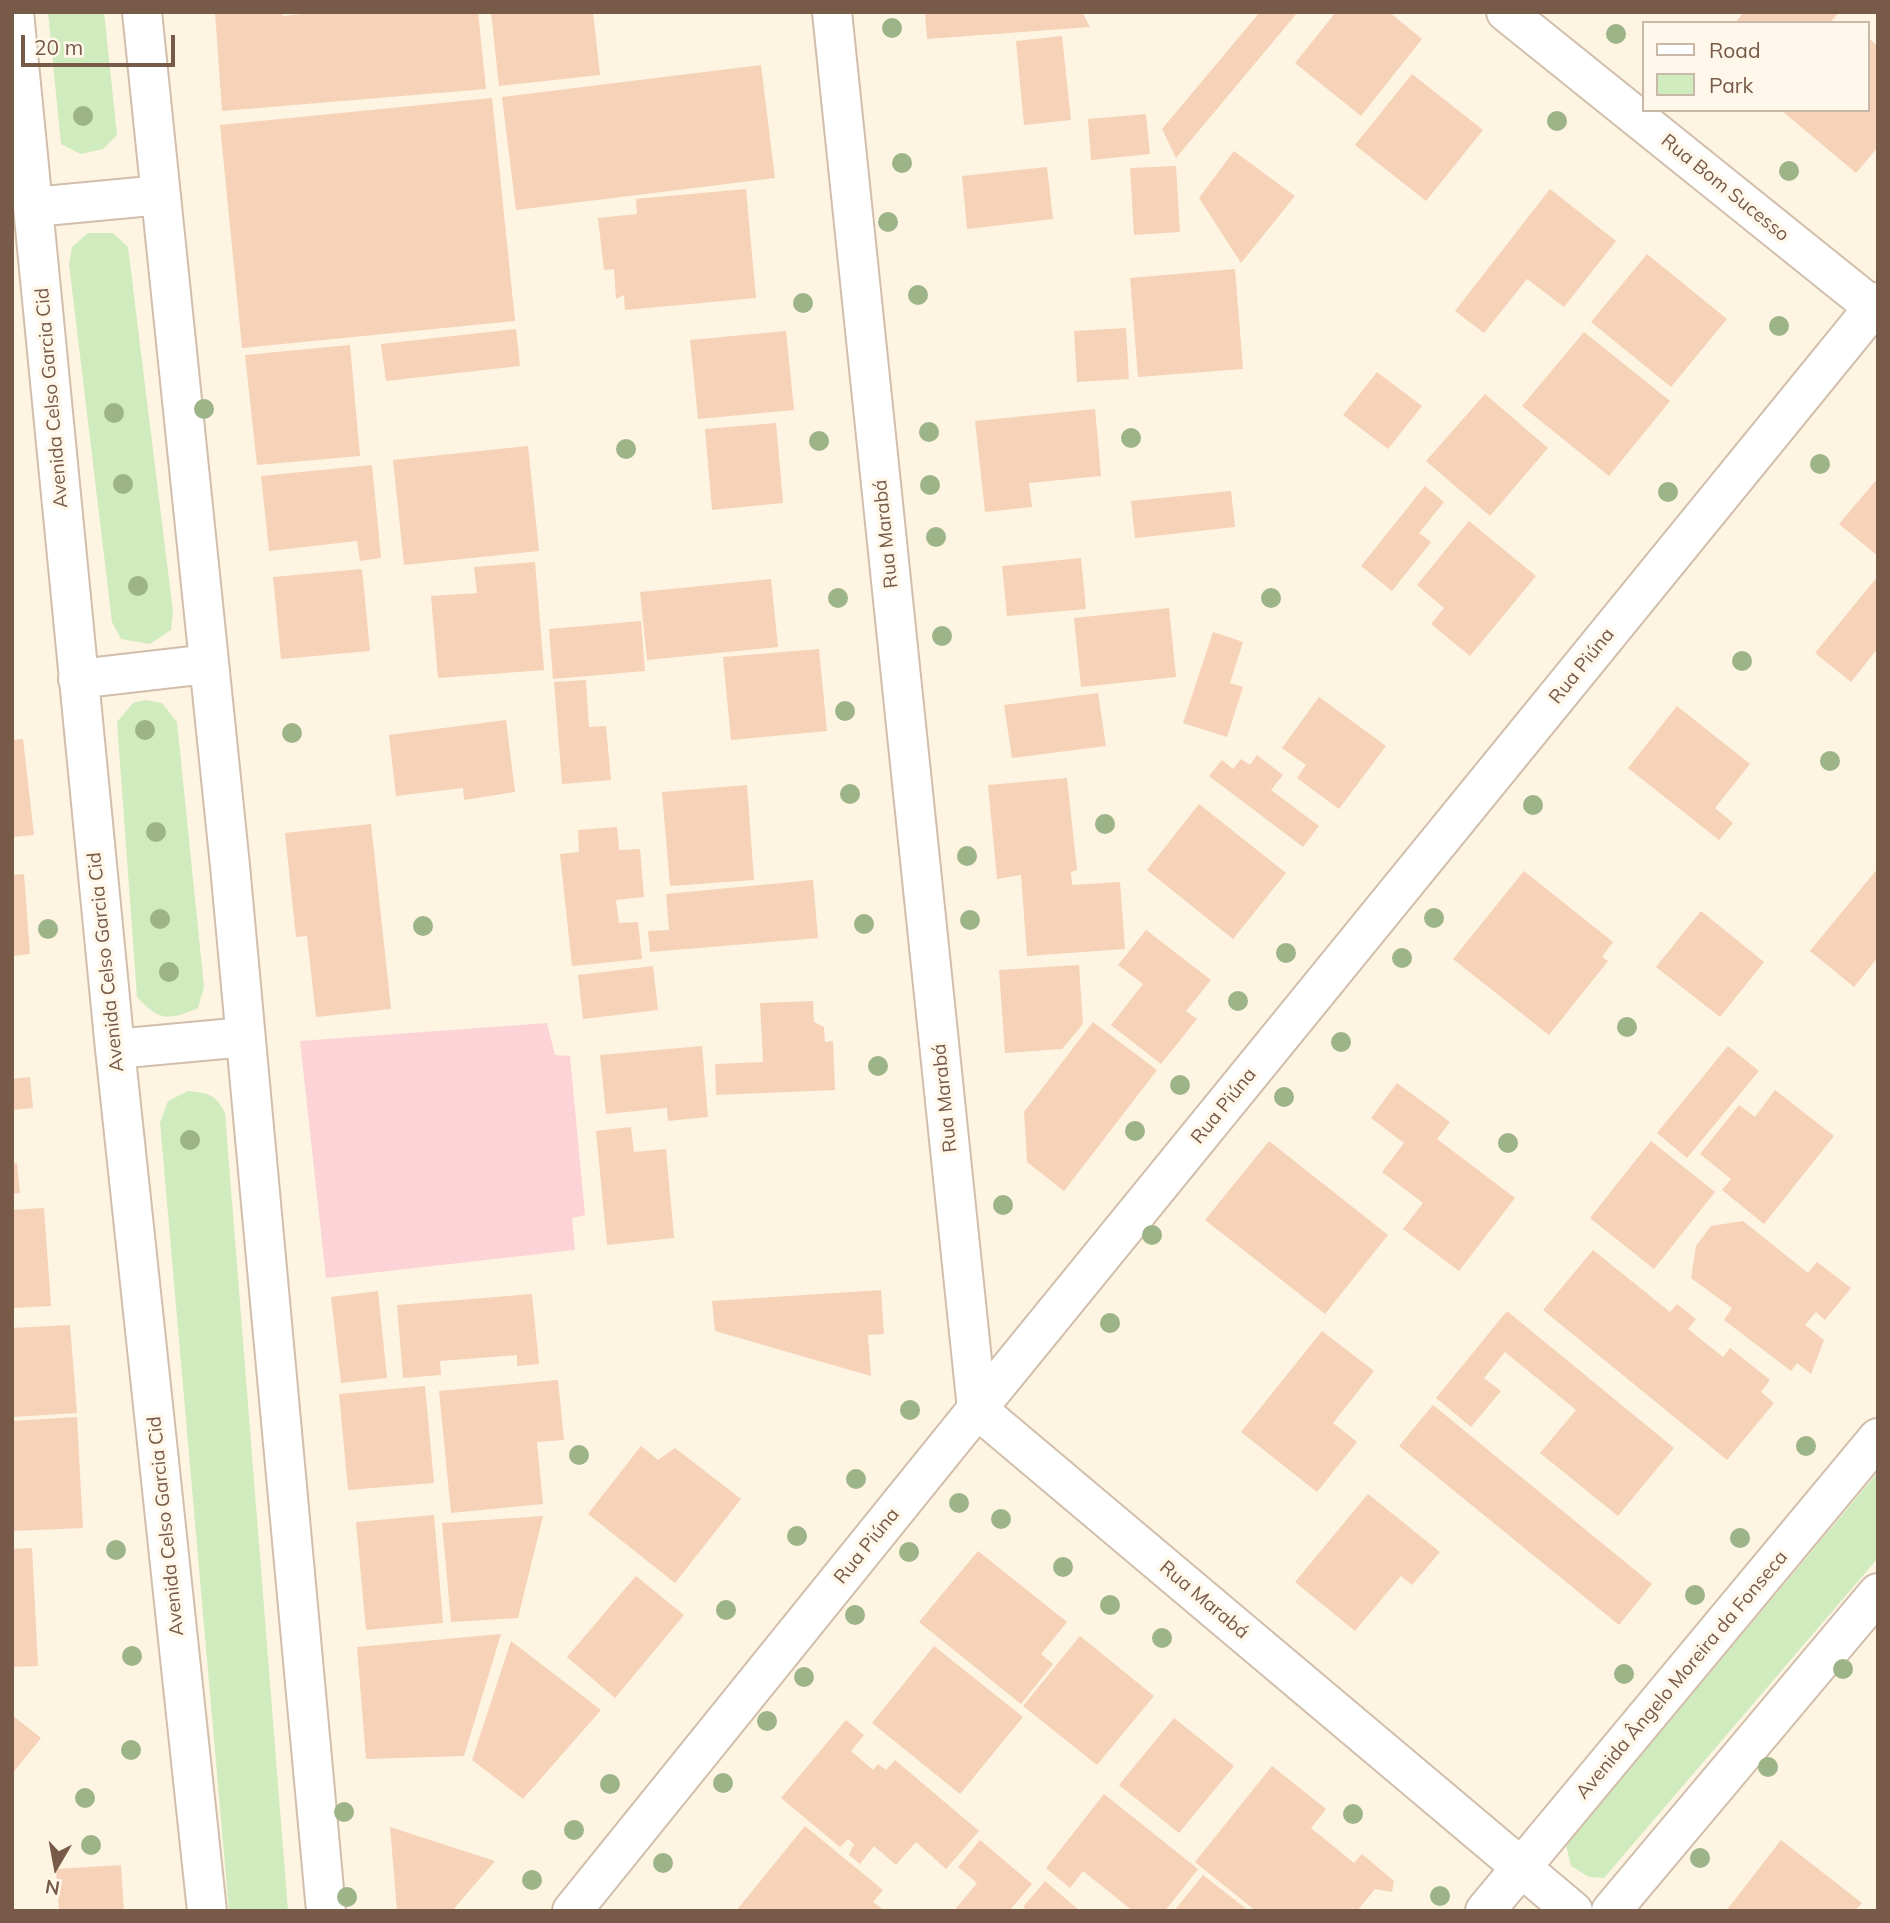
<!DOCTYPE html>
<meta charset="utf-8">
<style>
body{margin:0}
#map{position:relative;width:1890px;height:1923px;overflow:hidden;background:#fef4e2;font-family:Mulish,sans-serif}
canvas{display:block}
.frame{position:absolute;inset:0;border:14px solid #775a47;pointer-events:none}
.legend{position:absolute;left:1642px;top:21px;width:228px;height:91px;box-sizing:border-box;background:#fff7e9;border:2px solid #c9b8a8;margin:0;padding:9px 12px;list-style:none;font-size:21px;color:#775a47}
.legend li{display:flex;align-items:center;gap:14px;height:35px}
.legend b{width:35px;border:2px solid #c9b8a8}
.north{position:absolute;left:21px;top:1832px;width:70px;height:70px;-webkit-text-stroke:5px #fff7e9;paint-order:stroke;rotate:190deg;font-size:19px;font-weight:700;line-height:28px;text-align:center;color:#775a47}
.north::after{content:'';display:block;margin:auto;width:24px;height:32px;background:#775a47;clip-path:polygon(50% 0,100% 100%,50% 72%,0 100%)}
.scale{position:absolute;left:21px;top:35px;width:154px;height:32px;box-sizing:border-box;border:4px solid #775a47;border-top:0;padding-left:9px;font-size:21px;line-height:24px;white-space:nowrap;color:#775a47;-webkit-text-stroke:5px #fff7e9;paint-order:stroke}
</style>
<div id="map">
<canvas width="1890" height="1923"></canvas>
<div class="frame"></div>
<ul class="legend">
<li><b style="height:9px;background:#fff"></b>Road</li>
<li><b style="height:19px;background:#d0ecbf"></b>Park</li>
</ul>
<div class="north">N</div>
<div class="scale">20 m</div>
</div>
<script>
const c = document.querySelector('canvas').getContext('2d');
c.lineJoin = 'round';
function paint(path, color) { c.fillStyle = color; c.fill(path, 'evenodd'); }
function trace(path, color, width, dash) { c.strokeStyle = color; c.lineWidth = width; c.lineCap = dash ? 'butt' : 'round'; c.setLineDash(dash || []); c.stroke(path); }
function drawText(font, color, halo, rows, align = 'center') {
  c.font = font + ' Mulish,sans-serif'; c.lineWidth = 7; c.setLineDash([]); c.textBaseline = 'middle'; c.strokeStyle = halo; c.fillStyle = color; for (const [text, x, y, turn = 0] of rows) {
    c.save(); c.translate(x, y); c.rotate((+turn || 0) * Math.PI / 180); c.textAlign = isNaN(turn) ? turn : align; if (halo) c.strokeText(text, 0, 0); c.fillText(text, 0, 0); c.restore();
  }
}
paint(new Path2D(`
 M547,1023L555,1055L570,1056L585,1215L572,1218L575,1250L326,1278L300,1041Z`), '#fcd4d7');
paint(new Path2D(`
 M48,12H104L117,135L103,149L81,154L61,144Z
 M88,233H113L128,247L173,612L171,630L150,644L121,639L112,622L69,264L72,247Z
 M145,700L162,703L177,722L204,987L198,1008C168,1021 159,1021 137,997L117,722L133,703Z
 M188,1091C208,1093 216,1094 225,1113L288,1911H229L160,1123L168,1101Z
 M1878,1472V1558L1604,1878L1589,1877L1571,1866L1566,1845Z`), '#d0ecbf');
paint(new Path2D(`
 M215,12H282L283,16L321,12H478L486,89L222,111Z
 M491,12H593L600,75L499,86Z
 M925,12H1082L1090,27L927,39Z
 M1260,12H1298L1176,158L1162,129Z
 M1336,12H1389L1422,39L1361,116L1295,63Z
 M1744,12H1839L1830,23H1735Z
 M1062,36L1071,120L1024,125L1016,41Z
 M1867,37L1878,46V147L1856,173L1781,110H1867Z
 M761,65L775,178L516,210L502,97Z
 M1412,74L1483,130L1426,201L1355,145Z
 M492,98L515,321L242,348L220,125Z
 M1146,114L1150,154L1091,160L1088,119Z
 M1234,151L1295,196L1241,263L1199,198Z
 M1176,166L1180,232L1134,235L1130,168Z
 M1047,167L1053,219L967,229L962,176Z
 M746,189L756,298L625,310L624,295L616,299L614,269L604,270L598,218L637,214L636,199Z
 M1550,189L1616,241L1564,307L1527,279L1484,333L1455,311Z
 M1647,254L1727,319L1671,387L1591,322Z
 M1235,269L1243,369L1138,377L1130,278Z
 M1126,328L1129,379L1077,382L1074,331Z
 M516,329L520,366L386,381L381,344Z
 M786,331L794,410L698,419L690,340Z
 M1584,332L1670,401L1609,476L1522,406Z
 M350,345L360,456L257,465L245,355Z
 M1377,372L1422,406L1388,449L1343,415Z
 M1485,394L1548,448L1490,516L1426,461Z
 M1095,409L1101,476L1029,483L1032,507L985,512L975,421Z
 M776,423L783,503L712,510L705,429Z
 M528,446L539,551L404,565L393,460Z
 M372,465L381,558L360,561L357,541L269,551L261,476Z
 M1878,478V556L1839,524Z
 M1425,486L1444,502L1419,533L1431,542L1392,591L1361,566Z
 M1231,491L1235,527L1135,538L1131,501Z
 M1469,521L1536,576L1470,656L1431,624L1444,608L1417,585Z
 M1081,558L1086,609L1007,616L1002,566Z
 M535,562L544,670L438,678L431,596L477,593L474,567Z
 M362,569L370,651L281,659L273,577Z
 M1878,576V648L1851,682L1815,653Z
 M771,579L778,647L647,660L640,592Z
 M1169,608L1176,677L1081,687L1074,618Z
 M641,621L645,671L553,679L549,629Z
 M1213,632L1243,642L1230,683L1243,687L1227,737L1183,723Z
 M819,649L827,731L731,740L723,657Z
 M586,680L589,727L606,726L611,780L562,784L554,682Z
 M1098,693L1106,746L1012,758L1004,705Z
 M1319,697L1386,746L1339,809L1297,778L1306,765L1282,748Z
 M1677,706L1750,764L1715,808L1733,823L1719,840L1628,768Z
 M506,720L515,792L464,800L463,788L396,796L389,735Z
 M23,739L34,835L12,837V740Z
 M1257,755L1283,775L1271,790L1319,826L1303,847L1209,776L1222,760L1233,769L1241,759L1250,765Z
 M1067,778L1077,870L1071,872L1072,885L1120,882L1125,949L1027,956L1021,875L997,879L988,785Z
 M747,785L754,880L670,886L662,792Z
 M1199,804L1286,873L1233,939L1147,870Z
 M371,824L391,1009L316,1017L307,936L296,937L285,833Z
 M617,827L619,850L640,849L644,897L616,900L619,923L638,922L642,959L572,966L560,854L579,852L578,830Z
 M1878,868V957L1854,987L1810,951Z
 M1524,871L1613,942L1602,957L1608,961L1549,1035L1453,959Z
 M24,874L30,954L12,956V875Z
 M813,880L818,938L650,952L648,931L669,930L666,894Z
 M1701,911L1764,962L1720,1017L1656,967Z
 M1146,930L1211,980L1186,1011L1197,1019L1161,1064L1111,1025L1143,984L1118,965Z
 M1079,965L1083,1024L1062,1049L1005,1053L999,970Z
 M653,966L658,1010L583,1019L578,975Z
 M813,1001L814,1022L824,1027L825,1042L833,1041L835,1090L716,1095L715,1064L763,1062L760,1003Z
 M1093,1022L1157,1070L1064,1191L1027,1162L1024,1112Z
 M702,1046L708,1117L668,1121L667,1108L606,1114L600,1055Z
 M1728,1046L1759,1071L1687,1158L1657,1133Z
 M30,1077L33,1108L12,1110V1079Z
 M1397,1083L1450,1122L1437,1139L1515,1198L1459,1271L1403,1229L1423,1203L1382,1172L1404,1143L1371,1118Z
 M1775,1090L1834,1136L1764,1224L1722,1190L1731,1179L1700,1154L1739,1105L1755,1117Z
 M631,1127L634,1152L666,1149L674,1238L607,1245L596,1131Z
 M1269,1141L1388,1235L1325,1314L1205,1220Z
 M1651,1141L1715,1192L1654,1269L1590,1218Z
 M17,1163L20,1193L12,1194V1164Z
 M44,1208L51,1306L12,1308V1210Z
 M1743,1221L1808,1273L1817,1262L1851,1288L1825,1320L1816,1312L1805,1325L1824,1340L1811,1374L1797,1363L1791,1371L1724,1320L1732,1308L1691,1278L1696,1246L1711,1226Z
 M1593,1250L1670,1312L1677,1304L1696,1319L1688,1329L1723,1357L1730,1348L1770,1380L1761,1392L1774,1403L1727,1460L1543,1310Z
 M881,1290L884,1334L868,1335L871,1376L715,1331L712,1301Z
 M378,1291L387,1378L341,1383L331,1297Z
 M532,1294L539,1364L517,1366V1355L440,1361L441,1375L403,1378L397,1305Z
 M1507,1311L1674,1448L1618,1516L1540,1453L1576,1410L1505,1352L1484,1378L1501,1391L1471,1427L1436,1398Z
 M70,1325L77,1413L12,1417V1328Z
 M1322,1331L1374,1371L1333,1423L1357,1442L1317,1492L1241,1432Z
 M558,1380L564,1440L537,1442L543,1504L451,1513L439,1391Z
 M425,1386L434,1483L348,1490L339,1394Z
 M1433,1405L1652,1584L1619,1625L1399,1446Z
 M77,1417L83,1528L12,1531V1421Z
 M641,1446L658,1460L675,1448L741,1499L675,1583L588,1514Z
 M1368,1494L1440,1552L1412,1585L1401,1576L1355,1631L1295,1582Z
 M434,1515L443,1623L366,1630L356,1522Z
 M543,1516L518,1618L451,1622L442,1523Z
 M32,1548L38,1666L12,1667V1549Z
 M978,1551L1067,1622L1041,1654L1053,1664L1021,1704L919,1622Z
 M636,1576L684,1615L615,1698L567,1657Z
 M501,1634L464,1756L366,1759L357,1647Z
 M1080,1636L1154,1696L1097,1765L1023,1706Z
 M511,1641L601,1710L523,1799L472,1760Z
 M934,1646L1023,1717L960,1794L872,1723Z
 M12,1715L41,1738L12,1774Z
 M1174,1718L1234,1766L1179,1833L1119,1785Z
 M846,1720L864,1735L851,1751L873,1770L878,1764L886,1770L895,1760L979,1831L946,1869L916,1842L896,1865L874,1846L860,1864L849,1855L854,1844L848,1839L840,1847L781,1798Z
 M1272,1766L1326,1809L1311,1828L1354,1863L1362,1854L1394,1881L1392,1892L1375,1889L1357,1911L1348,1903L1356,1911H1256L1195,1862Z
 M1104,1794L1198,1869L1165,1911H1133L1083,1871L1070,1888L1046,1868Z
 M805,1826L883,1890L873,1902L885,1911H736Z
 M390,1827L495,1861L452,1911H397Z
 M980,1840L1032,1884L1009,1911H954L977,1883L958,1867Z
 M1781,1840L1862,1903L1855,1911H1726Z
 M121,1865L124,1911H59L56,1869Z
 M1203,1875L1249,1911H1174Z
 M1045,1881L1080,1911H1028L1023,1907Z`), '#f5d2b8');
const minor = new Path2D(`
 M14,12L115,1049L207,1911
 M142,12L230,866L326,1911
 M832,12L977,1409L1573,1911
 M1506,12L1878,311
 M34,207L161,195
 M78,679L208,664
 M115,1049L245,1037
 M572,1911L977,1409L1878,302
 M1485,1911L1878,1438
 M1611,1911L1878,1593`);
trace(minor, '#d1beab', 42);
trace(minor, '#fff', 38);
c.fillStyle = '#9db388';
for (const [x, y] of [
 [892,28],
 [1616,34],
 [83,116],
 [1557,121],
 [902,163],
 [1789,171],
 [888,222],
 [918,295],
 [803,303],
 [1779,326],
 [204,409],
 [114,413],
 [929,432],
 [1131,438],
 [819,441],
 [626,449],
 [1820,464],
 [123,484],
 [930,485],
 [1668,492],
 [936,537],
 [138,586],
 [838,598],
 [1271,598],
 [942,636],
 [1742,661],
 [845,711],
 [145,730],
 [292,733],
 [1830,761],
 [850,794],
 [1533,805],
 [1105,824],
 [156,832],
 [967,856],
 [1434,918],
 [160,919],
 [970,920],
 [864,924],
 [423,926],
 [48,929],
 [1286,953],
 [1402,958],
 [169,972],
 [1238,1001],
 [1627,1027],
 [1341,1042],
 [878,1066],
 [1180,1085],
 [1284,1097],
 [1135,1131],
 [190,1140],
 [1508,1143],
 [1003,1205],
 [1152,1235],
 [1110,1323],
 [910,1410],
 [1806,1446],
 [579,1455],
 [856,1479],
 [959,1503],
 [1001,1519],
 [797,1536],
 [1740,1538],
 [116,1550],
 [909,1552],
 [1063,1567],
 [1695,1595],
 [1110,1605],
 [726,1610],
 [855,1615],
 [1162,1638],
 [132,1656],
 [1843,1669],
 [1624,1674],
 [804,1677],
 [767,1721],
 [131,1750],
 [1768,1767],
 [723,1783],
 [610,1784],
 [85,1798],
 [344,1812],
 [1353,1814],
 [574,1830],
 [91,1845],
 [1700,1858],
 [663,1863],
 [532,1880],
 [1440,1896],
 [347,1897]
]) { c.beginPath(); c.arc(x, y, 10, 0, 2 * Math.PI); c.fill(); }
drawText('19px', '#775a47', '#fff7e9', [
 ["Rua Bom Sucesso",1725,188,39],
 ["Avenida Celso Garcia Cid",52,398,-95],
 ["Rua Marabá",886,534,-96],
 ["Rua Piúna",1582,666,-51],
 ["Avenida Celso Garcia Cid",106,962,-96],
 ["Rua Marabá",945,1098,-96],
 ["Rua Piúna",1224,1106,-51],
 ["Avenida Celso Garcia Cid",166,1526,-96],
 ["Rua Piúna",867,1546,-51],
 ["Rua Marabá",1204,1600,40],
 ["Avenida Ângelo Moreira da Fonseca",1682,1675,-50]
]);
</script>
